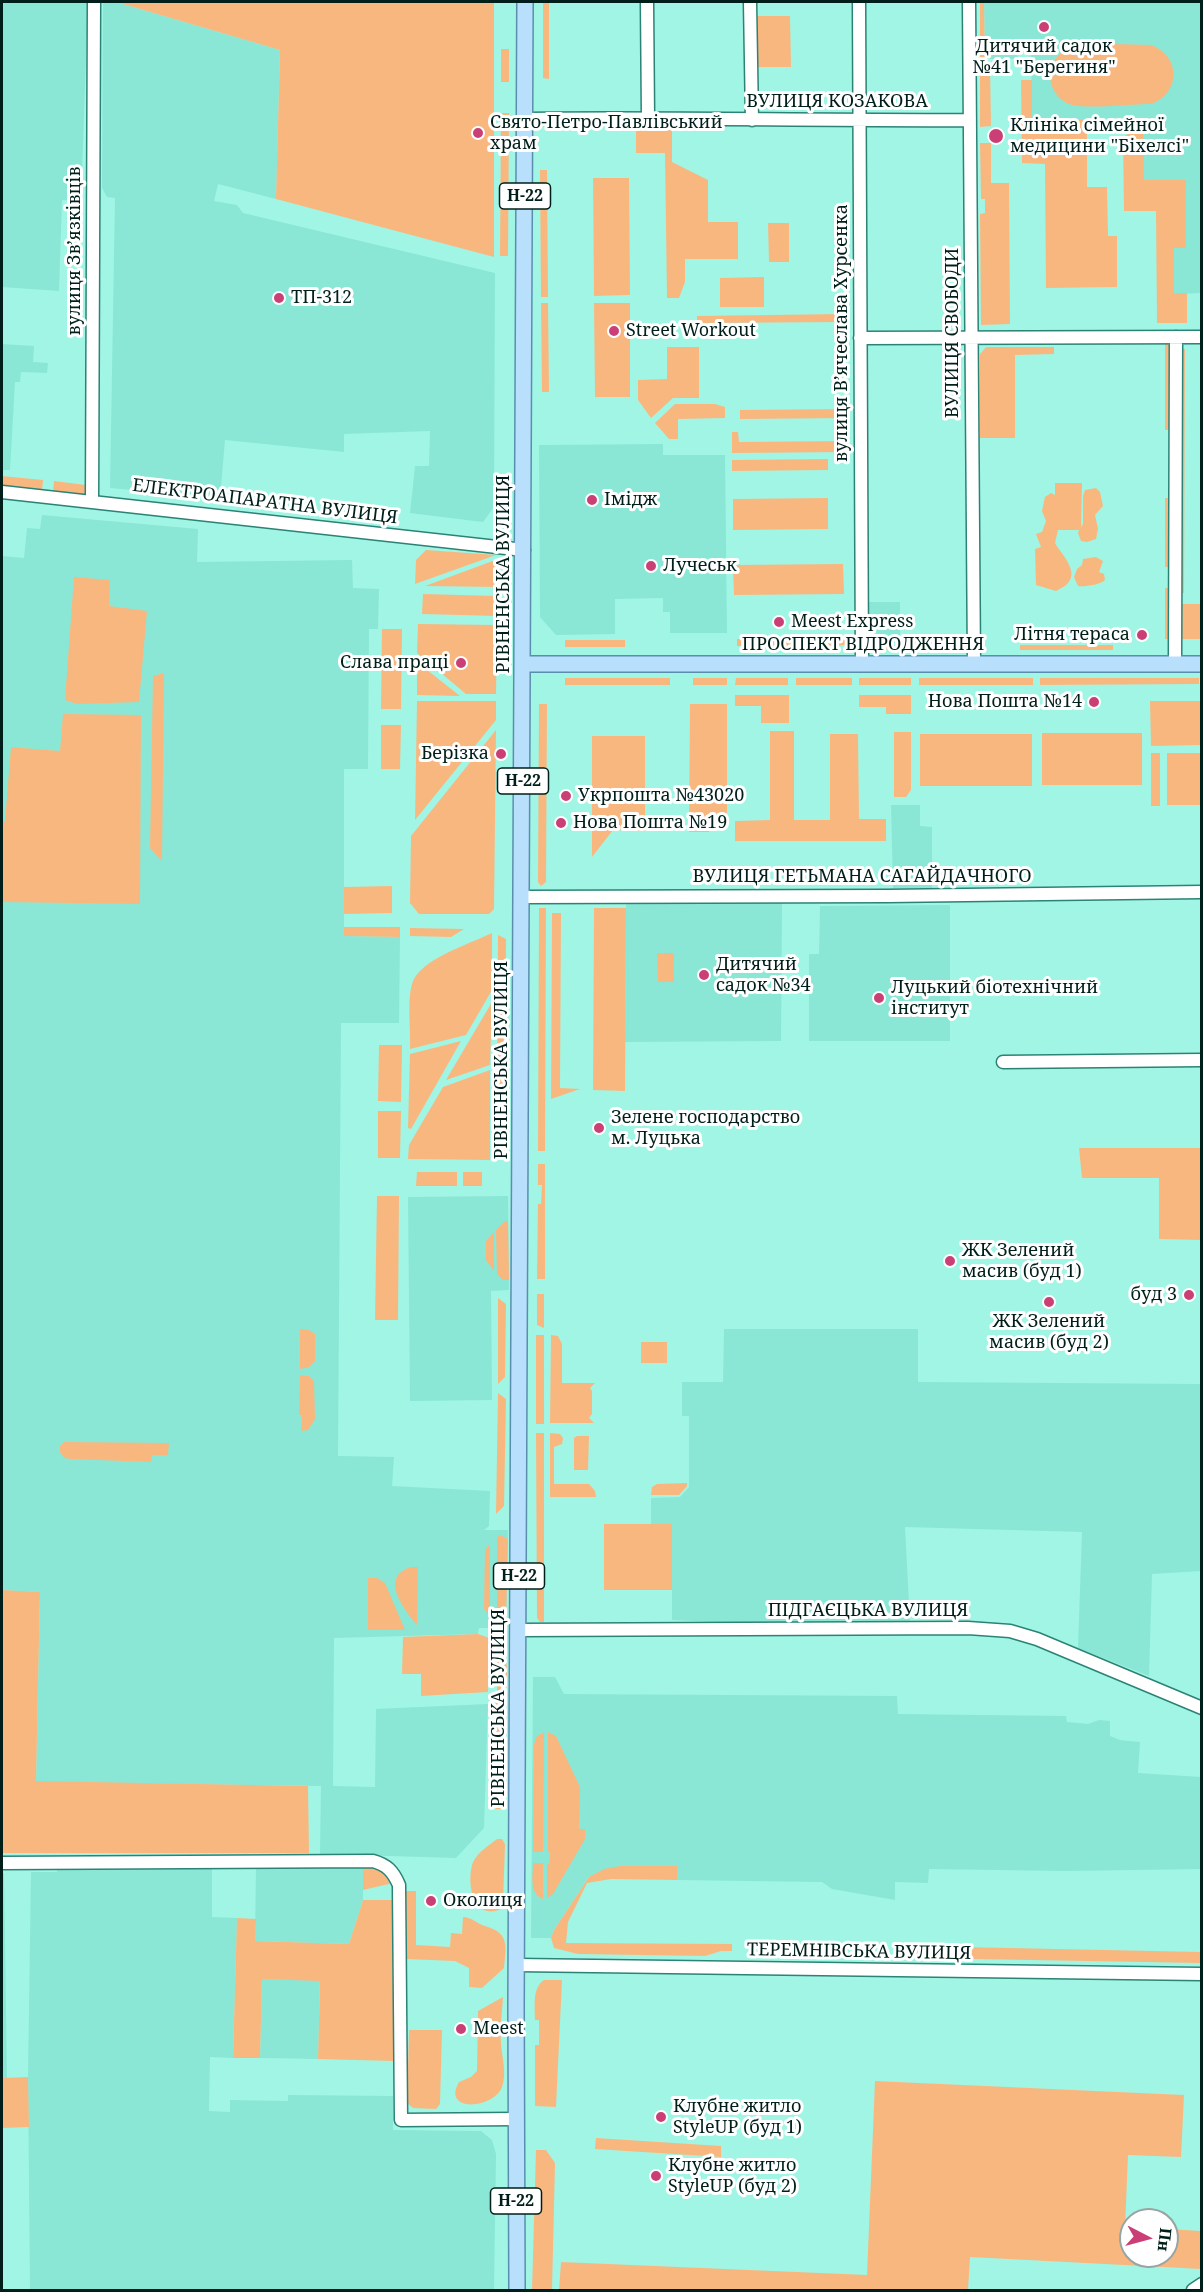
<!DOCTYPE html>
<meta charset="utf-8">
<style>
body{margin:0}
#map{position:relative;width:1203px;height:2292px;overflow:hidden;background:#a1f5e4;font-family:"Noto Serif",serif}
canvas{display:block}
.frame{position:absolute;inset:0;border:3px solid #001f1a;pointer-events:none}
.north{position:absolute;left:1119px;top:2208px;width:60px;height:60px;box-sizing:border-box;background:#fff;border:2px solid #99a5a3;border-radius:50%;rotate:96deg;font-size:16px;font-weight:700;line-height:24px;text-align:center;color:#001f1a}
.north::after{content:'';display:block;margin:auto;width:21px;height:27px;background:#ca4076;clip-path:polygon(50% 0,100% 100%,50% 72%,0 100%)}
</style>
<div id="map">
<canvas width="1203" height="2292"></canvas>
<div class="frame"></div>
<div class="north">Пн</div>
</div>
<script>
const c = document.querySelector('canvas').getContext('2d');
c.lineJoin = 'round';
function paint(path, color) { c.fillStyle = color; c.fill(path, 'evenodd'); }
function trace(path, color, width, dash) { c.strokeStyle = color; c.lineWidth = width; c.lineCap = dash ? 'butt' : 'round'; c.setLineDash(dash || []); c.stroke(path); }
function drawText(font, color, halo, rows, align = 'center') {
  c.font = font + ' "Noto Serif",serif'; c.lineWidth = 6; c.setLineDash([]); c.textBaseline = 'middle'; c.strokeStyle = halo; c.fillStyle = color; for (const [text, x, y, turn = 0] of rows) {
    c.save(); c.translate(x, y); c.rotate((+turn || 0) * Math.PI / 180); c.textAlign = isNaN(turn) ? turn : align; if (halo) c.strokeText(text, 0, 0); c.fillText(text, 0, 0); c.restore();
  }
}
paint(new Path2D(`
 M2,2H88L81,201L62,200L59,291L2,287Z
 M103,2H116L280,50L276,199L218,184L214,201L237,205L243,213L495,273L494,507L483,522L410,513L415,466H429L430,431L344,434V452L225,440L220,498L110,488L115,198L107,197L102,188Z
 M984,2H1201V293L1174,294V248H1186V180H1143V120L1032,121L1031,40H1017L1018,59H985Z
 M2,344L34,346L33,362L48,363L47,373L21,372L20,382H15L10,470H2Z
 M663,444V455H725L727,633H670V612H663V598L615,599V634L556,635L540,617L539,445Z
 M42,515L198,529L197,562L352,560L353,588L379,589L378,629H369L368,769H344V936L400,937L399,1023H341L338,1456L394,1457L392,1486L490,1491L489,1526L484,1530H508L506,1628H479L478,1634L334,1638L333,1786L375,1787L376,1709L488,1704L484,1828L456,1858L320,1854L321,1786L36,1782L40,1592L2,1590V556L24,558L27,528L40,529Z
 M869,602H900V640L869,641Z
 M891,805H920V826L932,827V888H893Z
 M626,903H782L781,1041L625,1042Z
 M950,905V1041H809V954H819L820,906Z
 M508,1196L509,1290L491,1291L492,1400L410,1401L408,1197Z
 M724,1329H918V1382L1201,1384V1571L1152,1574L1149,1676L1078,1648L1082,1532L905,1527L910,1623L757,1624L672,1620V1524H651V1498L680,1497L689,1487V1416H682V1382H723Z
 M533,1677H555L564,1694L897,1696L898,1714L1066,1716L1067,1722L1088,1724L1099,1720L1110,1721V1736L1120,1740L1140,1742L1138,1773L1201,1777V1869L1064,1871L929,1869L928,1883L895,1882V1900L832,1889L822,1882L677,1880V1866L589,1877L554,1930L551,1938H531Z
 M256,1867H363V1900L349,1944L255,1941Z
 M212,1869V1917L237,1918L233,2058L210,2057L209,2111L230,2112V2100L288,2101V2095L393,2096V2130L481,2131L492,2140L496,2154L494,2290H30L28,2077L31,1872H57V1870Z
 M2,1873H4L7,2078H2Z
 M262,1979L320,1980L318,2059L260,2058Z`), '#8ae7d5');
paint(new Path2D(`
 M116,2H494V257L276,199L280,50Z
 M543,2H549V79L543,78Z
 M980,2H984L985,59H980Z
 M754,16H790L791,67H754Z
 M1151,45C1181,56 1181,93 1151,104C1131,104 1090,109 1072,105C1057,101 1047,84 1051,69C1053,59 1062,50 1072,47C1093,42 1129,45 1151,45Z
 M501,49H509V82H501Z
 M980,65H990L991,126L980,127Z
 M1021,80H1032V120H1087V187H1107L1108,236H1117V287L1046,288L1045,164L1022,163Z
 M501,113H509L508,256H500Z
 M1143,125L1144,180H1186V248H1174V293H1187V323H1157L1156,211H1124L1123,137Z
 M636,127H672V162L708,180V222H738V259H685V282L679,298H667L665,153H636Z
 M980,143H991V183H1009L1010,324L981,325L980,214L985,213V199H981Z
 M540,170H547L548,297H541Z
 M593,178H629L630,295L594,296Z
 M768,223H789V262H769Z
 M764,277V307H720V278Z
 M541,303H548L549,392H542Z
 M594,303H630V397H595Z
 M842,314V322L697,323V316Z
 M1165,343H1171L1170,430H1165Z
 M667,347H699V398H673L651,418L638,400V380L667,379Z
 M986,347H1054V354L1015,355V438H980V354Z
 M1180,349H1185L1184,593H1180Z
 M675,404H715L725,407V418L678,419V439H669L655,423Z
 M849,409V418L740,419V410Z
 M732,432H738L739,442L849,441V452L732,453Z
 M828,459V470L732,471V460Z
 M2,476L43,480L42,491L2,487Z
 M54,481L86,485L85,495L53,492Z
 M1055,483H1082L1081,527L1083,524V496L1085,490L1096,488L1100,492L1103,506L1095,515L1098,529L1096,539L1087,542L1081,541L1078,533L1079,530H1058L1055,543C1061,554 1082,573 1065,586C1062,588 1059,589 1056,591L1036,585L1035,549L1041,547L1036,534L1042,532L1046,521L1042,511L1045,497L1051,493L1055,495Z
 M828,498V529L733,530V499Z
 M1165,498H1171V567H1165Z
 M426,550L496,555L415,584L416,560Z
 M1096,557L1103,561L1099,572L1104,574L1105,580C1100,585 1084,587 1078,586L1074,577L1077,569L1082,565L1083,559Z
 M498,559L497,587L425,586Z
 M843,564L844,594L734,595L733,565Z
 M74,577L110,580L109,606L147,611L139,702L77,704L65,700Z
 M1165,588H1171V639H1165Z
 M423,594L497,596V616L422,614Z
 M1180,604H1201V639H1180Z
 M418,624L497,625L496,694H466L417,653Z
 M382,629H402L401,709H381Z
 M850,638V645L737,646V639Z
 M565,640H625V647H565Z
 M869,645H965V650H869Z
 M1020,645H1113V650H1020Z
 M417,662L460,696L417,695Z
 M164,673L162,861L150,848L153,676Z
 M565,678H670V685H565Z
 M693,678H727V685H693Z
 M736,678H788V685H735Z
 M796,678H852V685H796Z
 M859,678H911V685H859Z
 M919,678H1033V685H919Z
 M1040,678H1199V684L1040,685Z
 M735,695H789V723H761V706H735Z
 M859,695H911V714H886V707H859Z
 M417,701H496V720L415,820Z
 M1150,701H1201V745L1151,746Z
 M539,704H547L546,882L541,886L538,882Z
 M690,704H727V813L709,814V832H689Z
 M63,714L141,715L140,904L2,902V821H5L11,747L60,751Z
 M381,725H401L400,769H381Z
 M496,730L494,909L489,914H419L410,903L411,836Z
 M770,731H794V820H830V734H858L859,819H886V841H735V821L770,820Z
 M894,732H911V790L906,797H894Z
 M1042,733H1142V785H1042Z
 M920,734H1032V786H920Z
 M592,736H645V831L613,830L592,857Z
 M1151,753H1160V806H1151Z
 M1167,753H1200V805H1167Z
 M392,886V913L344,914V887Z
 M539,908H546L545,1151H538Z
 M594,908H626L625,1091L593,1090Z
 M552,913H561L560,1088L580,1089L551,1099Z
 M344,927H400V937L344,936Z
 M410,928L464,929L451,937L410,936Z
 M492,933V990L466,1035L410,1049C411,1030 407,1001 412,984C419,959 470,944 492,933Z
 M498,935L506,939L505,1151H497Z
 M657,953H674V982H658Z
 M492,1002L490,1065L446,1080Z
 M461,1041L411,1129L408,1128L410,1054Z
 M379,1045H402L401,1102L378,1101Z
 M490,1070V1160L408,1159L409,1145L443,1087Z
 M378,1111H401L400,1158H378Z
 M1079,1148H1201V1240L1159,1239V1178H1082Z
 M538,1164H545V1279H537L538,1204H541L542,1185H538Z
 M417,1172H457V1186H416Z
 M463,1172H482V1186H463Z
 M377,1196H399L398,1320H375Z
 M508,1221L509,1280H503L497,1274L496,1230L504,1222Z
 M494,1232V1271L486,1260V1241Z
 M537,1294H544V1328L537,1325Z
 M498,1298L506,1304L505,1377L498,1384Z
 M300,1329L309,1330L315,1334V1361L309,1367L300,1369Z
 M536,1335H544V1424H536Z
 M551,1335L558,1336L562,1344V1383H595L590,1388L592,1391V1414L589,1418L594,1423H550Z
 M641,1342H667V1363H641Z
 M300,1375L309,1376L314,1381L315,1419L308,1430L301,1431L302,1415H299Z
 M498,1393L506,1399L504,1506L496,1514Z
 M536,1433H544V1622H540L537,1618Z
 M550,1433L560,1434L563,1438L562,1444L554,1447V1484H589L595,1491L596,1497H550Z
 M577,1436H589L588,1470H574V1438Z
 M64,1442L169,1443L168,1455H152L151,1462L71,1459L64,1458L60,1452V1446Z
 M687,1483V1486L679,1495H651L652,1487L657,1484Z
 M604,1524H672V1590H604Z
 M500,1535L508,1539L506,1621L500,1624L497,1623V1537Z
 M490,1544V1616L484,1609L485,1550Z
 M411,1567H418L417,1625C403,1608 379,1577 411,1567Z
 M368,1578H377L385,1583L405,1630H368Z
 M2,1590L40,1592L36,1781L308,1786L309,1853H2Z
 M478,1634L489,1638L488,1692L421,1696V1674H402L403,1637Z
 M497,1643C509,1656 507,1670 507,1687L501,1692L497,1691Z
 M496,1702H504L503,1766H499V1790L503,1791V1809H496Z
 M544,1732L543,1852H533L534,1744L537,1736Z
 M548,1732L556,1736L580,1787L579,1829H585V1839L553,1894L547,1898V1864L550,1863V1852H548Z
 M497,1839H502L505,1844L503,1903L501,1909C472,1922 466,1881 473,1862C478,1852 488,1846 497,1839Z
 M533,1863H543V1899C529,1894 533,1876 533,1863Z
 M620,1866H677V1880L611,1879L587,1883L568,1922L566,1943L732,1944V1951H721L705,1956L578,1954L554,1948L551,1938L554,1930L589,1877L604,1869Z
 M363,1867L382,1869L393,1883L363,1890Z
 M405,1891H416V1945L450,1947L451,1933L462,1934L463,1917C472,1917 477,1924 485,1926C510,1933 506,1946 504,1968L482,1988L469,1987V1968L455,1961L406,1959Z
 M363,1900H395L394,2061L318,2059L320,1981L262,1979L260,2058H233L237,1918L256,1919L255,1941L349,1944Z
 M913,1946L1201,1952V1963L917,1958Z
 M544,1980H562L556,2107L535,2106V2045H539V2020H535C535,2006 532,1988 544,1980Z
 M503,1997C502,2012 500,2029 501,2044C502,2058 507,2073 502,2087C494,2109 441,2113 459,2082L471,2077L477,2071L478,2011Z
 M409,2030H442L440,2104L436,2109L413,2108L407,2103Z
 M28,2077L29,2127L2,2128V2078Z
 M875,2081L1184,2095L1181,2157L1128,2155L1125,2227L1131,2228V2256H1167V2229L1201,2231V2269L970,2257L968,2290H559L561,2262L867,2275Z
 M596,2138L721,2146V2157L595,2149Z
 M536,2150H546L555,2163L552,2290H532Z`), '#f9b780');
const minor = new Path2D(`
 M647,2L648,118
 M750,2L752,120
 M859,2L862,664
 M969,2L974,664
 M525,119C673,117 821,121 970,120
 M860,338L1202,337
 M2,492L524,550
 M92,501L94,2
 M1175,664L1176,337
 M522,897L887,896L1202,892
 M1003,1062L1202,1060
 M519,1630L968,1628L1010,1631L1037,1639L1202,1708
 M2,1863L373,1861C387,1865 393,1871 399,1885L401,2120L516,2119
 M517,1965L1202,1974
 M1193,2290L1202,2284`);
const major = new Path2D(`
 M524,664H1202
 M517,2290L516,2003L525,2`);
trace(minor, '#2b8375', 15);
trace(major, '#598fad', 18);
trace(minor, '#fff', 12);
trace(major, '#b8e0fd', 15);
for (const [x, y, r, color] of [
 [1044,27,6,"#ca4076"],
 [478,133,6,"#ca4076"],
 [996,136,8,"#ca4076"],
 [279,298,6,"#ca4076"],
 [614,331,6,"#ca4076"],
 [592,500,6,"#ca4076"],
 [651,566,6,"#ca4076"],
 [779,622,6,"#ca4076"],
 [1142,635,6,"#ca4076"],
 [461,663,6,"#ca4076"],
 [1094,702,6,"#ca4076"],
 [501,754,6,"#ca4076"],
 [566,796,6,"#ca4076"],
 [561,823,6,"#ca4076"],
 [704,975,6,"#ca4076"],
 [879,998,6,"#ca4076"],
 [599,1128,6,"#ca4076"],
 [950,1261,6,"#ca4076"],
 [1189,1295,6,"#ca4076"],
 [1049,1302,6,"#ca4076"],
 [431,1901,6,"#ca4076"],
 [461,2029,6,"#ca4076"],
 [661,2117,6,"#ca4076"],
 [656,2176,6,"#ca4076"]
]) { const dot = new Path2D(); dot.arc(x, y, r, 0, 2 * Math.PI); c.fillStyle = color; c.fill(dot); trace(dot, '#fff', 2); }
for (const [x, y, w] of [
 [525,196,51],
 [523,781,51],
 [519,1576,51],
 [516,2201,51]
]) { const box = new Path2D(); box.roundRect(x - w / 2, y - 13, w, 26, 4.5); c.fillStyle = '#fff'; c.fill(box); trace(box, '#001f1a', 1.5); }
drawText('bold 16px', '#001f1a', null, [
 ["Н-22",525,196],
 ["Н-22",523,781],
 ["Н-22",519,1576],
 ["Н-22",516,2201]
]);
drawText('18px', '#001f1a', '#fff', [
 ["Дитячий садок",1044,47,"center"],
 ["№41 \"Берегиня\"",1044,68,"center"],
 ["Свято-Петро-Павлівський",490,123],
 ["храм",490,144],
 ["Клініка сімейної",1010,126],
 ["медицини \"Біхелсі\"",1010,147],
 ["ТП-312",291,298],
 ["Street Workout",626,331],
 ["Імідж",604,500],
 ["Лучеськ",663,566],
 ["Meest Express",791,622],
 ["Літня тераса",1130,635,"right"],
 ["Слава праці",449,663,"right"],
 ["Нова Пошта №14",1082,702,"right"],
 ["Берізка",489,754,"right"],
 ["Укрпошта №43020",578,796],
 ["Нова Пошта №19",573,823],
 ["Дитячий",716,965],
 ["садок №34",716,986],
 ["Луцький біотехнічний",891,988],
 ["інститут",891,1009],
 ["Зелене господарство",611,1118],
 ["м. Луцька",611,1139],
 ["ЖК Зелений",962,1251],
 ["масив (буд 1)",962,1272],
 ["буд 3",1177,1295,"right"],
 ["ЖК Зелений",1049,1322,"center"],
 ["масив (буд 2)",1049,1343,"center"],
 ["Околиця",443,1901],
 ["Meest",473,2029],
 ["Клубне житло",673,2107],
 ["StyleUP (буд 1)",673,2128],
 ["Клубне житло",668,2166],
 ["StyleUP (буд 2)",668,2187]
], 'left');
drawText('18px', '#001f1a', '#fff', [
 ["ВУЛИЦЯ КОЗАКОВА",837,102],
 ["вулиця Звʼязківців",75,251,-90],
 ["вулиця Вʼячеслава Хурсенка",842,333,-90],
 ["ВУЛИЦЯ СВОБОДИ",953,333,-90],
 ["ЕЛЕКТРОАПАРАТНА ВУЛИЦЯ",265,502,7],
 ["РІВНЕНСЬКА ВУЛИЦЯ",504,574,-90],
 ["ПРОСПЕКТ ВІДРОДЖЕННЯ",863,645],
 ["ВУЛИЦЯ ГЕТЬМАНА САГАЙДАЧНОГО",862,877],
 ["РІВНЕНСЬКА ВУЛИЦЯ",502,1060,-90],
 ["ПІДГАЄЦЬКА ВУЛИЦЯ",868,1611],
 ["РІВНЕНСЬКА ВУЛИЦЯ",499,1708,-90],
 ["ТЕРЕМНІВСЬКА ВУЛИЦЯ",859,1952,1]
]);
</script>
